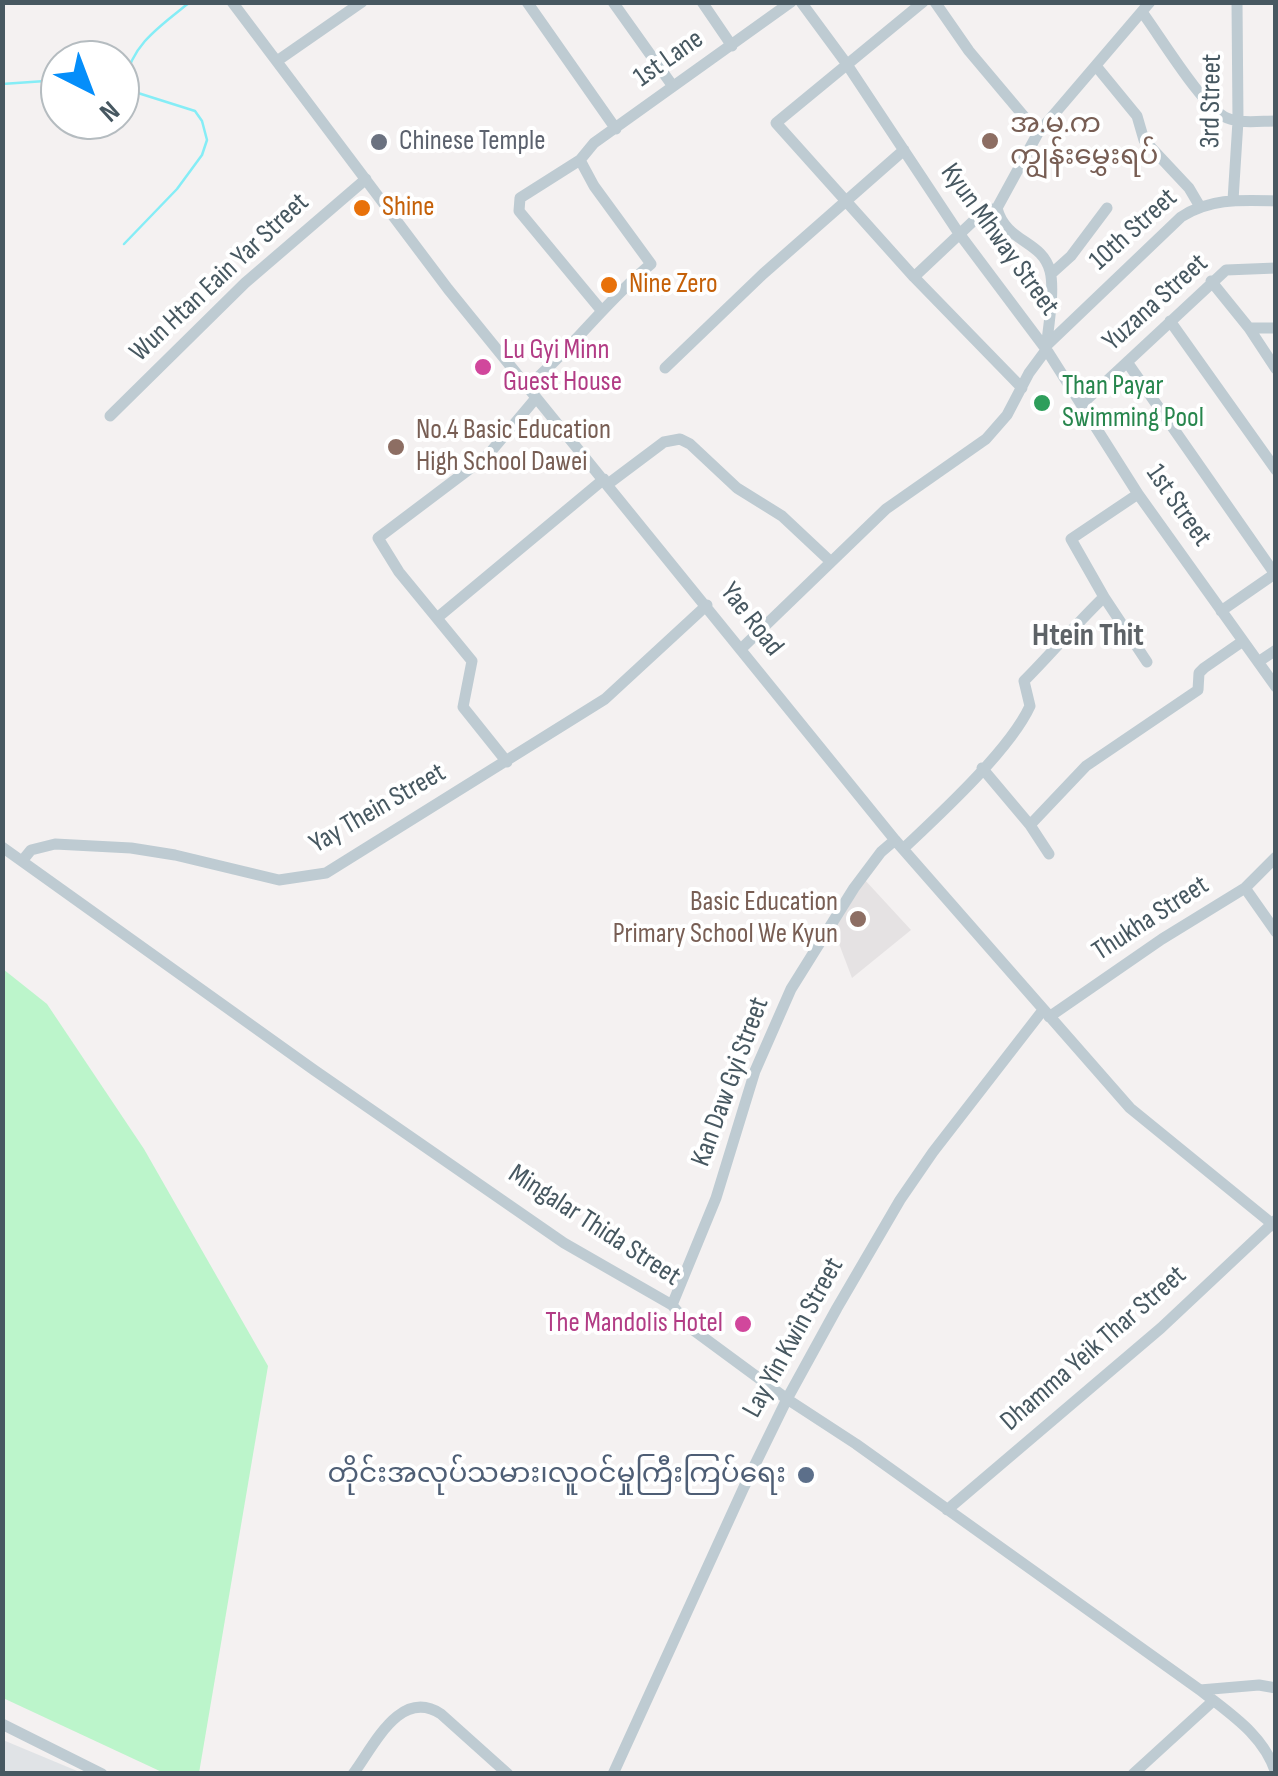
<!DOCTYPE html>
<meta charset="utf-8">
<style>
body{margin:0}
#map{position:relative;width:1278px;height:1776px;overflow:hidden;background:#f4f1f1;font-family:"Sofia Sans Condensed",sans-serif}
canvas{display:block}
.frame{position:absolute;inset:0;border:5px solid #475861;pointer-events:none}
.north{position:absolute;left:40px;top:40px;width:100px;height:100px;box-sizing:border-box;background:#fff;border:2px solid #b5bcc0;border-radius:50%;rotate:138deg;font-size:28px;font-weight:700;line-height:40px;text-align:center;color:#475861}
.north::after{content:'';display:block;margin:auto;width:35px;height:45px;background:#058efa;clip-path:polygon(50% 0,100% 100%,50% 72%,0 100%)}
</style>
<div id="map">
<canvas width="1278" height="1776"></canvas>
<div class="frame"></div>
<div class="north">N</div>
</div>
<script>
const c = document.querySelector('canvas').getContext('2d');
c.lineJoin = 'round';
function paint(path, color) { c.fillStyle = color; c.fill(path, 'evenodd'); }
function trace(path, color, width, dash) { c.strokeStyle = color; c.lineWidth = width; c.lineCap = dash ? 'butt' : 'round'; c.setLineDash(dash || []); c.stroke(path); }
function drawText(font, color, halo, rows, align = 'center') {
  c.font = font + ' "Sofia Sans Condensed","Noto Sans Myanmar",sans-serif'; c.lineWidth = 8; c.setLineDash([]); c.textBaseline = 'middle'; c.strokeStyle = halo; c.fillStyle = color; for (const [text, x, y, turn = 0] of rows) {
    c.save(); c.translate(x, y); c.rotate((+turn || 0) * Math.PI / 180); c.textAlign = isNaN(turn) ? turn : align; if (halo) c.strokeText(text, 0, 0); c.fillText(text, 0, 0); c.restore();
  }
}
paint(new Path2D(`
 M864,879L911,930L852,978L833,928Z`), '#e5e2e3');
paint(new Path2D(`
 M2,1740H3L82,1773H3Z`), '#e0e3e6');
paint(new Path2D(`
 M3,969L47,1004L144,1149L268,1366L199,1773H164L3,1698Z`), '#bcf5cb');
trace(new Path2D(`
 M126,81C130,45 163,24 190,2
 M120,82L138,93L195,111L202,121L207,140L202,155L177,189L124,244
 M2,84L60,80`), '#85edf6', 2.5);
trace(new Path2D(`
 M232,2L448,289L895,840L1130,1108L1276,1227
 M527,2L616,129
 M613,2L672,85
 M702,2L732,46
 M801,2L846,63L958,232L1048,352L1138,494L1276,687
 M923,2L776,123L914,277L1022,388
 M935,2L969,51L1038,133
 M1142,12C1160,36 1203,108 1227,118C1242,124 1260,121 1276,121
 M277,61L362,2
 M1096,66L1137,116L1144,140L1189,188L1199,205
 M1233,200L1238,121L1237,2
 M1051,274L1071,256L1107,208
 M914,277L984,211L997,208
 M1211,281L1249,328L1276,369
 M601,310L519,211L520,198L580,160L594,143L791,2
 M1170,321L1276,470
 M1249,328H1276
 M1047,345L1181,217C1210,198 1241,200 1276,201
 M1046,350C1048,329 1055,290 1050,271C1042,240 1006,243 997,208L1038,133L1150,2
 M1127,362L1275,574
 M665,368L763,274L904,150
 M527,387C573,348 605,302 651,264L594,186L580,160
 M1082,404L1226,270L1276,268
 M110,416L245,283L366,179
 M608,484L664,442L680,439L690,444L737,488L782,516L830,561
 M1104,597L1147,662
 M1221,611L1276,573
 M437,618L604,479
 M741,649L886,509L986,439L1007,415L1029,373L1046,350
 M1258,662L1276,650
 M507,762L463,707L472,661L399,572L378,538L488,455L536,398
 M982,768L1030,825L1049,854
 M1030,825L1086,766L1198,690L1199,673L1204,668L1243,641
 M2,847L314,1070L564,1243L672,1305L692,1329L787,1399L856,1444L1200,1690C1230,1714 1263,1734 1276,1773
 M903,849C939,815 1010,750 1030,706L1024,681C1051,654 1076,624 1104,597L1071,539L1138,494
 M22,861L31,850L55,844L131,848L175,855L279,880L326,873L605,699L707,605
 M1245,888L1276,932
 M1049,1017L1162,939L1245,888L1276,857
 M672,1305L716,1198L755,1071L791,989L854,888L881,852L895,840
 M947,1510L1161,1328L1276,1220
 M1200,1690L1259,1685L1276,1688
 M2,1724L102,1774
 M353,1774C374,1746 400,1687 441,1714L508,1774
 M613,1774L744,1487L787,1399L837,1308L900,1200L933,1152L1043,1010
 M1133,1774L1213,1701`), '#becbd2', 11);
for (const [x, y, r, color] of [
 [990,141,10,"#8d6e63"],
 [379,142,10,"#6b7280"],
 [362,208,10,"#e8710a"],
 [609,285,10,"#e8710a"],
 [483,367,10,"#d1479c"],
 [1042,403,10,"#2e9e5b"],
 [396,447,10,"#8d6e63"],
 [858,919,10,"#8d6e63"],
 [743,1324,10,"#d1479c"],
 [806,1475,10,"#5c6f8a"]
]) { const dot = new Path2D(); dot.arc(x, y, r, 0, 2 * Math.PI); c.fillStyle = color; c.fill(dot); trace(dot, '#fff', 4); }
drawText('28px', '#475861', '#fff', [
 ["1st Lane",669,59,-35],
 ["3rd Street",1212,101,-89],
 ["10th Street",1134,230,-42],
 ["Kyun Mhway Street",999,240,54],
 ["Wun Htan Eain Yar Street",220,278,-43],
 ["Yuzana Street",1156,303,-42],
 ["1st Street",1178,506,55],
 ["Yae Road",751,620,52],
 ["Yay Thein Street",378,809,-30],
 ["Thukha Street",1151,919,-33],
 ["Kan Daw Gyi Street",731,1082,-70],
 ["Mingalar Thida Street",594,1226,33],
 ["Lay Yin Kwin Street",794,1338,-61],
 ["Dhamma Yeik Thar Street",1094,1349,-41]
]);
drawText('28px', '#785e54', '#fff', [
 ["အ.မ.က",1010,125],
 ["ကျွန်းမွှေးရပ်",1010,157],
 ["No.4 Basic Education",416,431],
 ["High School Dawei",416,463],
 ["Basic Education",838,903,"right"],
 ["Primary School We Kyun",838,935,"right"]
], 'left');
drawText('28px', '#5b616d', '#fff', [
 ["Chinese Temple",399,142]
], 'left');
drawText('28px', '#c56008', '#fff', [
 ["Shine",382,208],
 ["Nine Zero",629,285]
], 'left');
drawText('28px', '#b23c85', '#fff', [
 ["Lu Gyi Minn",503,351],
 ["Guest House",503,383],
 ["The Mandolis Hotel",723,1324,"right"]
], 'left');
drawText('28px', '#27864d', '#fff', [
 ["Than Payar",1062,387],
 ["Swimming Pool",1062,419]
], 'left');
drawText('28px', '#4e5e75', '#fff', [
 ["တိုင်းအလုပ်သမား၊လူဝင်မှုကြီးကြပ်ရေး",786,1475]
], 'right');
drawText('bold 32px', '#5d6367', '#fff', [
 ["Htein Thit",1088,637]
]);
</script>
